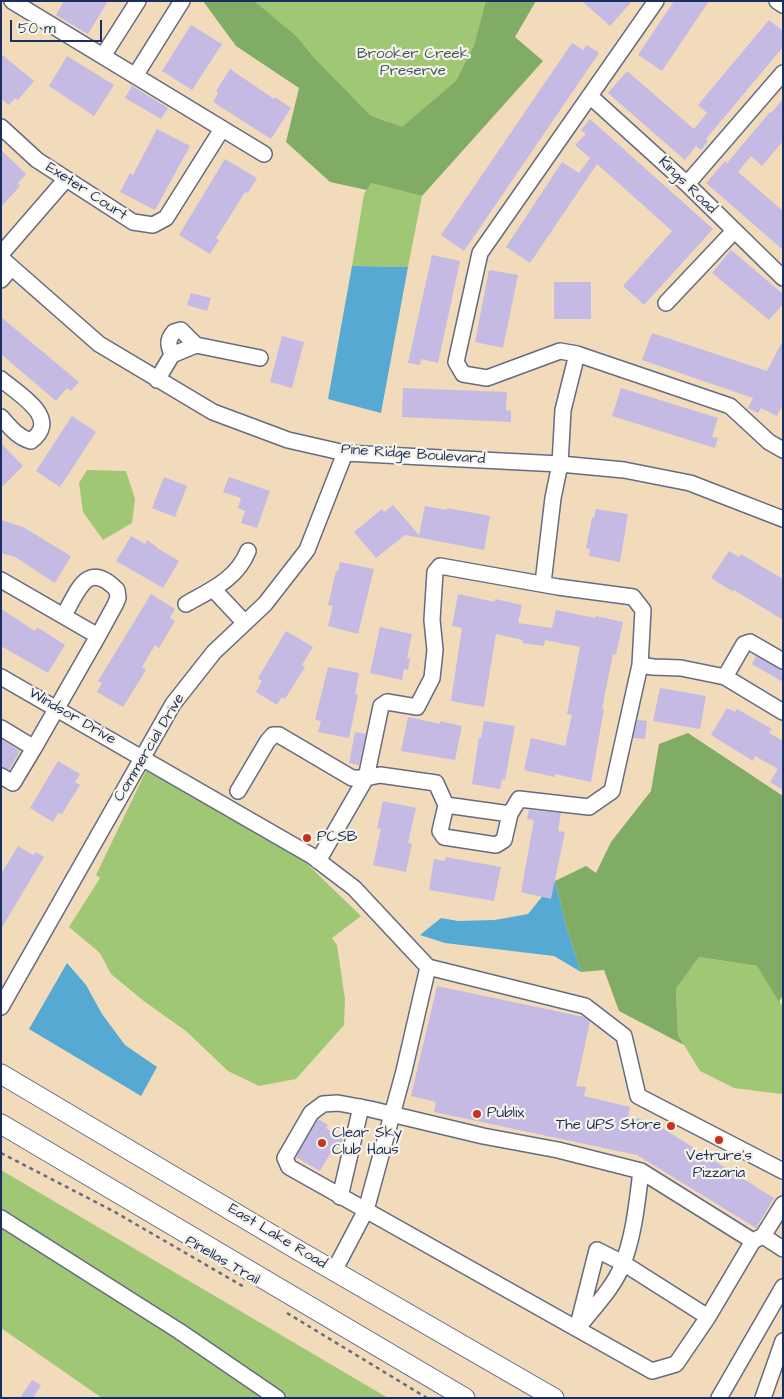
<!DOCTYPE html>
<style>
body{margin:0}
#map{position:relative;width:784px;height:1399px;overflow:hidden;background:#f1dbbb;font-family:"Architects Daughter",sans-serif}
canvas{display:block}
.frame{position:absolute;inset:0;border:2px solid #1b2f5e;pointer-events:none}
.scale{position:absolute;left:10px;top:20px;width:92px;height:22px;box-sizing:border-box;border:2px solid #1b2f5e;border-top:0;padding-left:6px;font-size:15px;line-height:18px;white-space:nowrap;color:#1b2f5e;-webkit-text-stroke:4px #f7f3e8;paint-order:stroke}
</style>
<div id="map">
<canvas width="784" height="1399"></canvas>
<div class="frame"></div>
<div class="scale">50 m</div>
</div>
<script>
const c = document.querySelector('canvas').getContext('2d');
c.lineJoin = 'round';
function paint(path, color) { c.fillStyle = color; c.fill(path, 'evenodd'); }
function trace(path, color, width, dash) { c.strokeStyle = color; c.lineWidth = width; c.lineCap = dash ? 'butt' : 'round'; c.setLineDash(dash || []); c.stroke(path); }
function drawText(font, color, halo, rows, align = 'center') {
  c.font = font + ' "Architects Daughter",sans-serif'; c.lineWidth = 4.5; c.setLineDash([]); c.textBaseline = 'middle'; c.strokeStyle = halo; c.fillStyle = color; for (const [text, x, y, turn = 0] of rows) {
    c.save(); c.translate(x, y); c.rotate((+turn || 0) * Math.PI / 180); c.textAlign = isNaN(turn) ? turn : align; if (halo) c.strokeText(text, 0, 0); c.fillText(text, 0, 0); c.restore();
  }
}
paint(new Path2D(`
 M235,1H529L431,150L387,121L370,115L356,101Z
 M371,183L422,196L408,267L352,266L364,194Z
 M87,470L126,471L135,499L132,523L103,540L83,512L79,483Z
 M146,771L184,791L303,860L361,916L332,938L337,945L345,999L344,1025L296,1079L259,1086L228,1071L186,1031L145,1002L111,974L100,953L69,927L100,878L96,875Z
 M699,957L757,966L783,1007V1092L781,1094L734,1088L700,1071L678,1035L676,989Z
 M1,1170L388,1398H102L1,1328Z`), '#a0c874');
paint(new Path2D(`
 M203,1H254L296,36L315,59L370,115L402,127L456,81L474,46L486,1H536L515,37L543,61L422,196L371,183L367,190L330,182L286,142L299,88L236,46Z
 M688,733L783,796V995L779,1002L757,966L699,957L676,989L678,1035L684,1045L619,1011L604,970L581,972L566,926L555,881L586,866L596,873L611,842L651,791L659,744Z`), '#80ac66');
paint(new Path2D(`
 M352,266L408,267L381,413L328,399Z
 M555,881L566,926L581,972L554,956L445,943L420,935L441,918L458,921L495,920L528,914Z
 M67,963L86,985L102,1014L125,1045L157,1067L141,1096L29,1029Z`), '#56a9d2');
paint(new Path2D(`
 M64,1H108L88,34L56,15Z
 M582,1H632L610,26Z
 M674,1H709L662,71L638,55Z
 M769,20L783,31V47L706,139L708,141L701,150L696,146L685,160L608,93L627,71L694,129L707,113L698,105Z
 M191,25L222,44L192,90L162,71Z
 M572,43L583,50L587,45L599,53L464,251L441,235Z
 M1,54L34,81L18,100L15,98L9,105L1,99Z
 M67,56L114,85L94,116L49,86Z
 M230,69L274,99L275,97L291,108L271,139L213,102L218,93L216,91Z
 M132,86L168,108L161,119L125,98Z
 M783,99V141L762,166L751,156L738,172L783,211V250L706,183L725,161L727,163L770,112L771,113Z
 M590,119L713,229L644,305L623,286L672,231L597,164L530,263L506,247L562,162L579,173L590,158L575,145L586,134L581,130Z
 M157,129L190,146L155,210L120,192L130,173L133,175Z
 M1,150L26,174L18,183L20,186L1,207Z
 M225,159L257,178L248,193L245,192L227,221L216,238L219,240L210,254L179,235Z
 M731,250L783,294V304L769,320L712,273Z
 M432,255L460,261L438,363L421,359L420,365L408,363Z
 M489,270L518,275L503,348L475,342Z
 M554,282H591V319H554Z
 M191,293L211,298L207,311L187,305Z
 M1,317L79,382L71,391L67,388L56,401L1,354Z
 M652,333L767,371L783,340V404L777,416L761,408L758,413L748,408L753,398L642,360Z
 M282,336L304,342L292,388L270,382Z
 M403,388L507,392L506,410L511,411V422L402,417Z
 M621,388L718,418L712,437L718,438L715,448L612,416Z
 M72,416L96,432L60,487L36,471Z
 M1,443L23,466L1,488Z
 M164,477L187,486L175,517L152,508Z
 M229,477L270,491L257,528L241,523L245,511L238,508L241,498L223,492Z
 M393,505L419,535L425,506L447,510V508L490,516L484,550L405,535L376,558L354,532L382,509L384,512Z
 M596,509L628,514L620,562L589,556L590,549L586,548L592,518H594Z
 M1,520L23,527L71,556L55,583L15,557L1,553Z
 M131,536L145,544L147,540L157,547V548L179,561L163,588L116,561Z
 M729,551L739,557L741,554L783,579V620L734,590L732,591L711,578Z
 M340,562L374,569L358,634L328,626L333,606L328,605L336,571H338Z
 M151,594L175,609L170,618L175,621L159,648L155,645L142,667L146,670L123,707L97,692L102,683L98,681Z
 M458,594L494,602L495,599L522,605L518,623L552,628L556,610L595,618L596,616L623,622L616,655L613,654L602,709H604L591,782L555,774V777L524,770L531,738L565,746L572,715L567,714L580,647L545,640L544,646L522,643L523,640L496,634L484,707L451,701L462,628L452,626Z
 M1,609L35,631L37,627L65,645L48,673L1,646Z
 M380,627L412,634L407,658L410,659L408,670L404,669L402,680L370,673Z
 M286,631L313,647L302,665L305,667L285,699L282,697L277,705L256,692L262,681L258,678Z
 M756,656L783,670V682L752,664Z
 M328,667L359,673L355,694L358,695L349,738L318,732L321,721L315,720Z
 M660,688L706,696L700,729L653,721Z
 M727,708L735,712L737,709L772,729L769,733L783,741V790L770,782L778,769L755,756L753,761L711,735Z
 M408,717L440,724V721L462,726L455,760L401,751Z
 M637,720L647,721L645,739L633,738Z
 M484,721L515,726L505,780L502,779L500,789L472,784L479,738H481Z
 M355,732L366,734L359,765L349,763Z
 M1,739L20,751L9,770L1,767Z
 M58,761L80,774L75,782L80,785L62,814L58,813L53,822L30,808Z
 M383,801L416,808L408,843L412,844L406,872L373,865L381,829L377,828Z
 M529,810L561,813L558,831L565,832L551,899L521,892L534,820L527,819Z
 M18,846L33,855L36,852L44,857L1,929V874Z
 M446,857L501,867L494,901L429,890L434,859L445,861Z
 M437,986L584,1017L590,1021L576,1086L586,1087L584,1096L630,1107L628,1117L651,1121L774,1198L756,1228L637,1155L434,1112L436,1102L411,1096Z
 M318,1119L328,1125L326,1128L344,1139L338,1149L334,1147L320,1171L296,1157Z
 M32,1380L41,1385L33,1398H20Z`), '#c4bae4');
const minor = new Path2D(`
 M12,1L264,154
 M656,1L480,253L456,362L463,374L487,378L560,351L577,354L730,406L769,442L783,450
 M777,1L783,5
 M103,56L138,1
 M135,76L182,1
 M591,97L687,184L783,278
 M1,127L37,160L133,222L153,225L166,218L222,129
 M687,184L783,73
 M1,254L66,179
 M1,258L99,344L213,412L288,440L345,453L560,464L624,470L690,483L783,519
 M1,280L11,268
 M666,303L734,231
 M172,354C168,345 167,340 174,332L181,330L196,345
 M1,379C18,394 62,418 31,441C17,437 10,427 1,417
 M157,380L172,355L196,345L260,358
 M1,580L98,636L34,748
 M543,583L553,498L560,464L563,410L577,354
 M213,589L245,623
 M186,604C211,590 237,579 248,551
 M64,615C78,591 87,559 117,590L118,598L115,605L98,636
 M1,677L312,856L354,888L428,967
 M725,677L744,644L750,642L783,661
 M1,728L34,748L13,783L1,776
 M238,791L267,742L273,735H279L352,778H366L380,775L436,783L446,805L510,814L519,799L589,807L612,791L640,665
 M446,805L440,831L444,837L496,845L504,840L510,814
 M318,861L366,778L381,706L387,702L417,707L432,678L435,650L432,620L435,572L440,566L558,587L633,597L643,610L640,665L653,667L681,668L725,677L783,712
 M1,1007L173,704L214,652L265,604L307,550L345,453
 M340,1197L361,1107
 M1,1218L179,1331L277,1398
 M763,1236L783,1249
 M753,1241L641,1171L558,1150L483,1136L370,1109L338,1103L323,1104L311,1113L285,1158L289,1167L652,1371L676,1364L708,1317L753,1241L763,1236L783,1204
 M334,1271L366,1210L404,1071L428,967L585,1006L624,1036L638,1096L783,1171
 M581,1324C595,1306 613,1288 622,1266C634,1236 637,1203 641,1171
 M577,1329L597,1250L623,1263L708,1317
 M719,1398L783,1287
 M763,1398L783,1341`);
const major = new Path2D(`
 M1,1074L296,1249L554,1398
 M1,1124L465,1398`);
trace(minor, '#666b7f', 18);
trace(major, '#666b7f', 21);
trace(new Path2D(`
 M1,1153L113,1211L246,1288
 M287,1313L427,1398`), '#666b7f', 2.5, [4, 4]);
trace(minor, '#fff', 15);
trace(major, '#fff', 19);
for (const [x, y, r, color] of [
 [307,838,5,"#c8321e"],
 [477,1114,5,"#c8321e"],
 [671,1126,5,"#c8321e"],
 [719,1140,5,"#c8321e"],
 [322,1143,5,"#c8321e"]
]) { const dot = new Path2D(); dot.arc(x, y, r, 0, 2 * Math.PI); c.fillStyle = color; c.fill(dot); trace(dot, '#f7f3e8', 2); }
drawText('15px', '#3c5564', '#f7f3e8', [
 ["Brooker Creek",413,55],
 ["Preserve",413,72]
]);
drawText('15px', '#1b2f5e', '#f7f3e8', [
 ["Kings Road",687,186,44],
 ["Exeter Court",86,192,33],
 ["Pine Ridge Boulevard",413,455,4],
 ["Windsor Drive",72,717,30],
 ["Commercial Drive",150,748,-59],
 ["East Lake Road",277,1237,31],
 ["Pinellas Trail",222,1261,30]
]);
drawText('15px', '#1b2f5e', '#f7f3e8', [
 ["PCSB",317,838],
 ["Publix",487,1114],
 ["The UPS Store",661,1126,"right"],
 ["Clear Sky",332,1134],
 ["Club Haus",332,1151],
 ["Vetrure's",719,1157,"center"],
 ["Pizzaria",719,1174,"center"]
], 'left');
</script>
